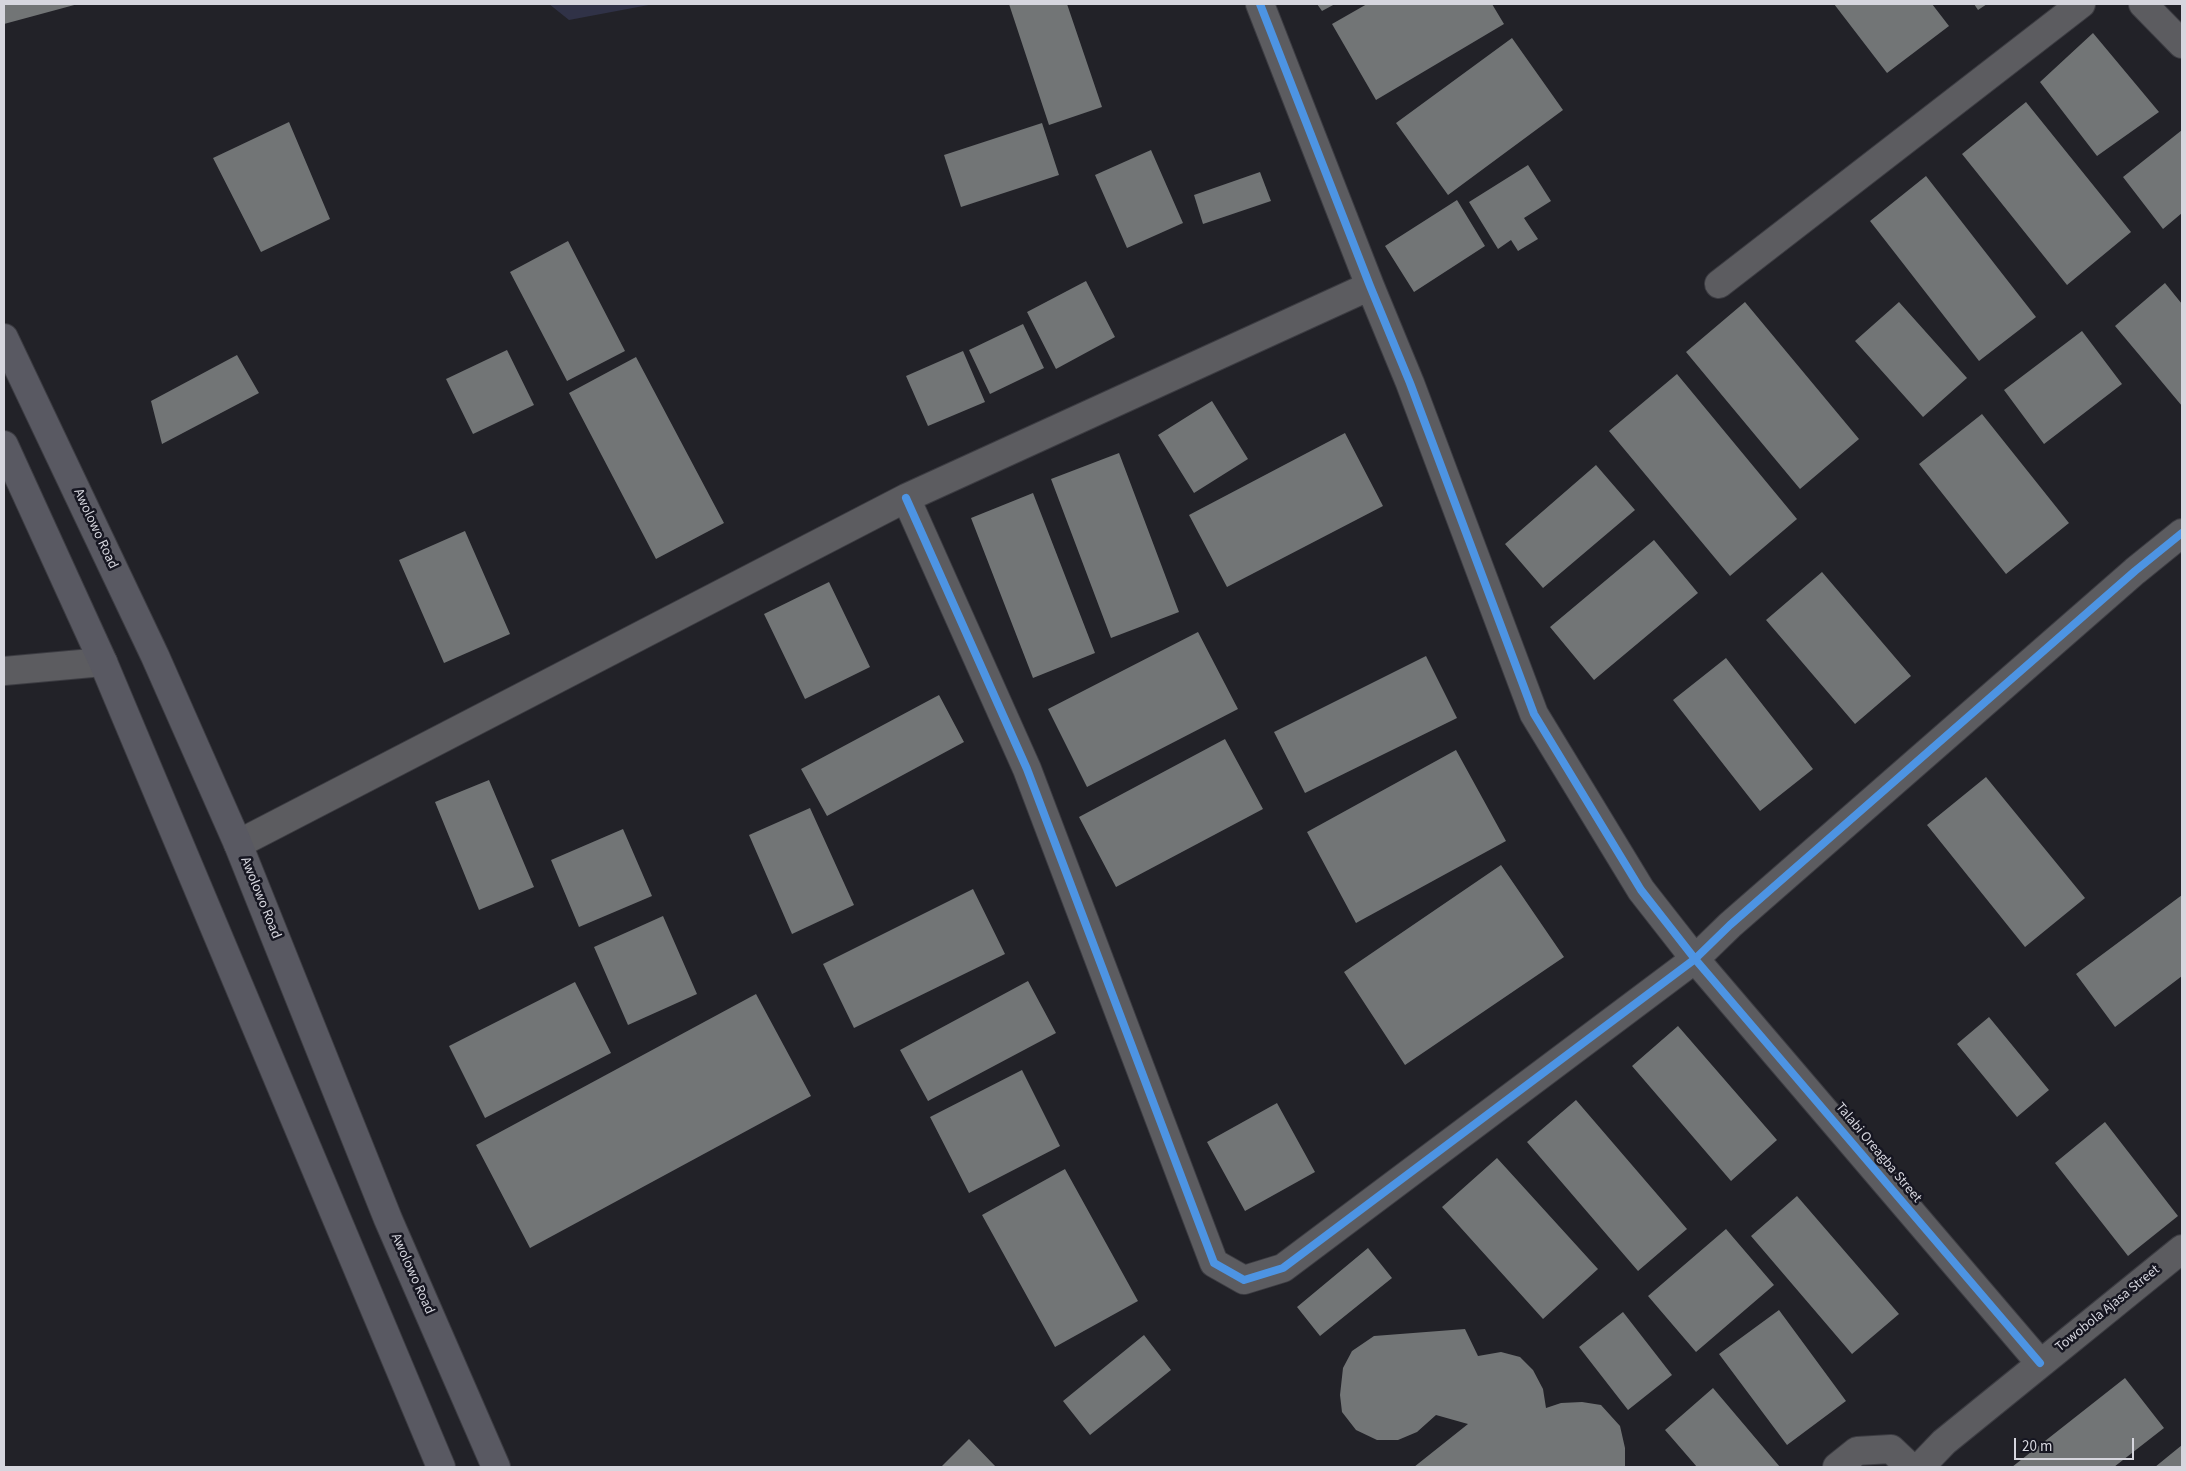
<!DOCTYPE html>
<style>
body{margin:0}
#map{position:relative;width:2186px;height:1471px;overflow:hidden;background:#222228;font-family:"Source Sans 3",sans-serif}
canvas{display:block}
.frame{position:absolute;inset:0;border:5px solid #d6d6de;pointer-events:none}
.scale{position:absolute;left:2014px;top:1438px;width:120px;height:22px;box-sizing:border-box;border:2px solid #d6d6de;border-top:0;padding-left:6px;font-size:15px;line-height:18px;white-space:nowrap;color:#d6d6de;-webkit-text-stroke:4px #161621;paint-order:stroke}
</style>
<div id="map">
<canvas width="2186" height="1471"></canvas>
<div class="frame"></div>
<div class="scale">20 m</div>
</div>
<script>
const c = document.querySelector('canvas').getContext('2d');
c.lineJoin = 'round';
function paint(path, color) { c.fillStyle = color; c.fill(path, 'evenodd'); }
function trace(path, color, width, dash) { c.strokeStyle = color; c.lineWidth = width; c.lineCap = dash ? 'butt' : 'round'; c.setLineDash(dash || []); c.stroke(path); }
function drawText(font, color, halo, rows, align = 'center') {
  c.font = font + ' "Source Sans 3",sans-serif'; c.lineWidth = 5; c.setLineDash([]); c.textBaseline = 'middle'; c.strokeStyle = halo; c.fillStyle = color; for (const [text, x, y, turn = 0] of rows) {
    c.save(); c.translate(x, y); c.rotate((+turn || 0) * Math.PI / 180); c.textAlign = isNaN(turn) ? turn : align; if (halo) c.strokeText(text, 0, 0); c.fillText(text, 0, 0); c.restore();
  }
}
paint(new Path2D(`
 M549,4H654L569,20Z`), '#303247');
paint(new Path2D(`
 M4,4H78L4,24Z
 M1009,4H1067L1102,107L1049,125Z
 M1317,4H1335L1322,11Z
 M1367,4H1492L1504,24L1376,100L1332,24Z
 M1834,4H1932L1949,26L1887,73Z
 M1974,4H1987L1978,10Z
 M2093,33L2159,112L2097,156L2040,82Z
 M1512,38L1563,110L1448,195L1396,123Z
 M2026,102L2131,232L2067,285L1962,154Z
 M289,122L330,219L261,252L213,158Z
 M1042,123L1059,175L961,207L944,155Z
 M2182,130V213L2163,229L2123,177Z
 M1151,150L1183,223L1127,248L1095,175Z
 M1528,165L1551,201L1524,218L1538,239L1518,251L1511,240L1498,249L1469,202Z
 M1260,172L1271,201L1203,224L1194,195Z
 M1926,176L2036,317L1979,361L1870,221Z
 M1457,200L1485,246L1414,292L1385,246Z
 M568,241L625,351L567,381L510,272Z
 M1086,281L1115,337L1056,369L1027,312Z
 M2165,283L2182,304V406L2115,326Z
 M1745,302L1859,439L1800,489L1686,352Z
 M1899,302L1967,378L1923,417L1855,341Z
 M1023,324L1044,368L990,394L969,350Z
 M2082,331L2122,384L2044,444L2004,390Z
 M507,350L534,405L473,434L446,379Z
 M963,351L985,402L928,426L906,376Z
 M237,355L259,393L162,444L151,401Z
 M636,357L724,523L656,559L569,393Z
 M1677,374L1797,519L1730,576L1609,431Z
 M1212,401L1248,459L1194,493L1158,435Z
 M1982,414L2069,523L2006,574L1919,464Z
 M1345,433L1383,506L1227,587L1189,515Z
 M1119,453L1179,612L1111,638L1051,479Z
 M1596,465L1635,510L1543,588L1505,544Z
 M1033,493L1095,653L1033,678L971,518Z
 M465,531L510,634L444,663L399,560Z
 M1654,540L1698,593L1594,680L1550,627Z
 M1822,572L1911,676L1855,724L1766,620Z
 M829,582L870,667L805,699L764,614Z
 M1198,632L1238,709L1087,787L1048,709Z
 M1426,656L1457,718L1305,793L1274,732Z
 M1726,658L1813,769L1760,811L1673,700Z
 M939,695L964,742L827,816L801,769Z
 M1225,739L1263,809L1116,887L1079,817Z
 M1456,750L1506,841L1356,923L1307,832Z
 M1986,777L2085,898L2025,947L1927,825Z
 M489,780L534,887L479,910L435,802Z
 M810,808L854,905L792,934L749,835Z
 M623,829L652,896L579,927L551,860Z
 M1501,865L1564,957L1405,1065L1344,972Z
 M973,889L1005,954L854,1028L823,964Z
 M2182,895V976L2115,1027L2076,974Z
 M663,916L697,994L628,1025L594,947Z
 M1028,981L1056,1033L928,1101L900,1050Z
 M575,982L611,1053L485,1118L449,1046Z
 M756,994L811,1096L530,1248L476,1145Z
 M1989,1017L2049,1090L2017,1117L1957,1044Z
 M1678,1026L1777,1140L1731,1181L1632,1066Z
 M1022,1070L1060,1146L969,1193L930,1117Z
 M1576,1100L1687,1229L1638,1271L1527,1142Z
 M1277,1103L1315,1172L1245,1211L1207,1142Z
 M2105,1122L2178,1216L2128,1256L2055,1163Z
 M1497,1158L1598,1269L1543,1319L1442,1207Z
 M1065,1169L1138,1301L1055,1347L982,1215Z
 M1797,1196L1899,1314L1852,1354L1751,1236Z
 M1726,1229L1774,1285L1696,1352L1648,1296Z
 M1368,1248L1392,1278L1320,1336L1297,1307Z
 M1779,1310L1846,1401L1787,1445L1719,1354Z
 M1623,1312L1672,1375L1628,1410L1579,1347Z
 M1465,1329L1478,1356L1501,1352L1520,1357L1533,1370L1543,1389L1546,1408L1561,1403L1582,1402L1601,1405L1620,1426L1625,1448V1467H1414L1468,1424L1436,1415L1417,1432L1398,1440H1377L1356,1430L1342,1412L1340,1395L1343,1368L1352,1351L1374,1336Z
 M1144,1335L1171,1370L1090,1435L1063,1401Z
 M2125,1378L2164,1428L2114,1467H2012Z
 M1713,1388L1780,1467H1697L1665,1430Z
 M969,1439L996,1467H941Z
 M2182,1445V1467H2155Z`), '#727576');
const minor = new Path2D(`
 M1260,4L1370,286L1410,383L1534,714L1641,890L1695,959L2040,1363
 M2143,4L2182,44
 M1719,284L2081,4
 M906,498L1027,769L1214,1263L1244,1280L1283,1268L1695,959L1730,925L2135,571L2182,533
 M4,671L103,662
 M238,844L906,498L1370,286
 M1837,1467L1857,1451L1891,1449L1910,1467
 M1920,1467L1944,1442L2182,1249`);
const major = new Path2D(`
 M4,338L155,656L238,844L388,1219L496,1467
 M4,445L103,662L441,1467`);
trace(minor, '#3c3c42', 30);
trace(major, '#3c3c42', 30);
trace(minor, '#5c5c60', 28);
trace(major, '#595962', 28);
trace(new Path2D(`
 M1260,4L1370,286L1410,383L1534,714L1641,890L1695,959L2040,1363
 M906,498L1027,769L1214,1263L1244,1280L1283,1268L1695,959L1730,925L2135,571L2182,533`), '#4d94e3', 8);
drawText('14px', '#d6d6de', '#161621', [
 ["Awolowo Road",95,529,65],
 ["Awolowo Road",260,898,68],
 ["Talabi Oreagba Street",1878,1153,50],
 ["Awolowo Road",412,1274,66],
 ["Towobola Ajasa Street",2108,1309,-39]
]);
</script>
